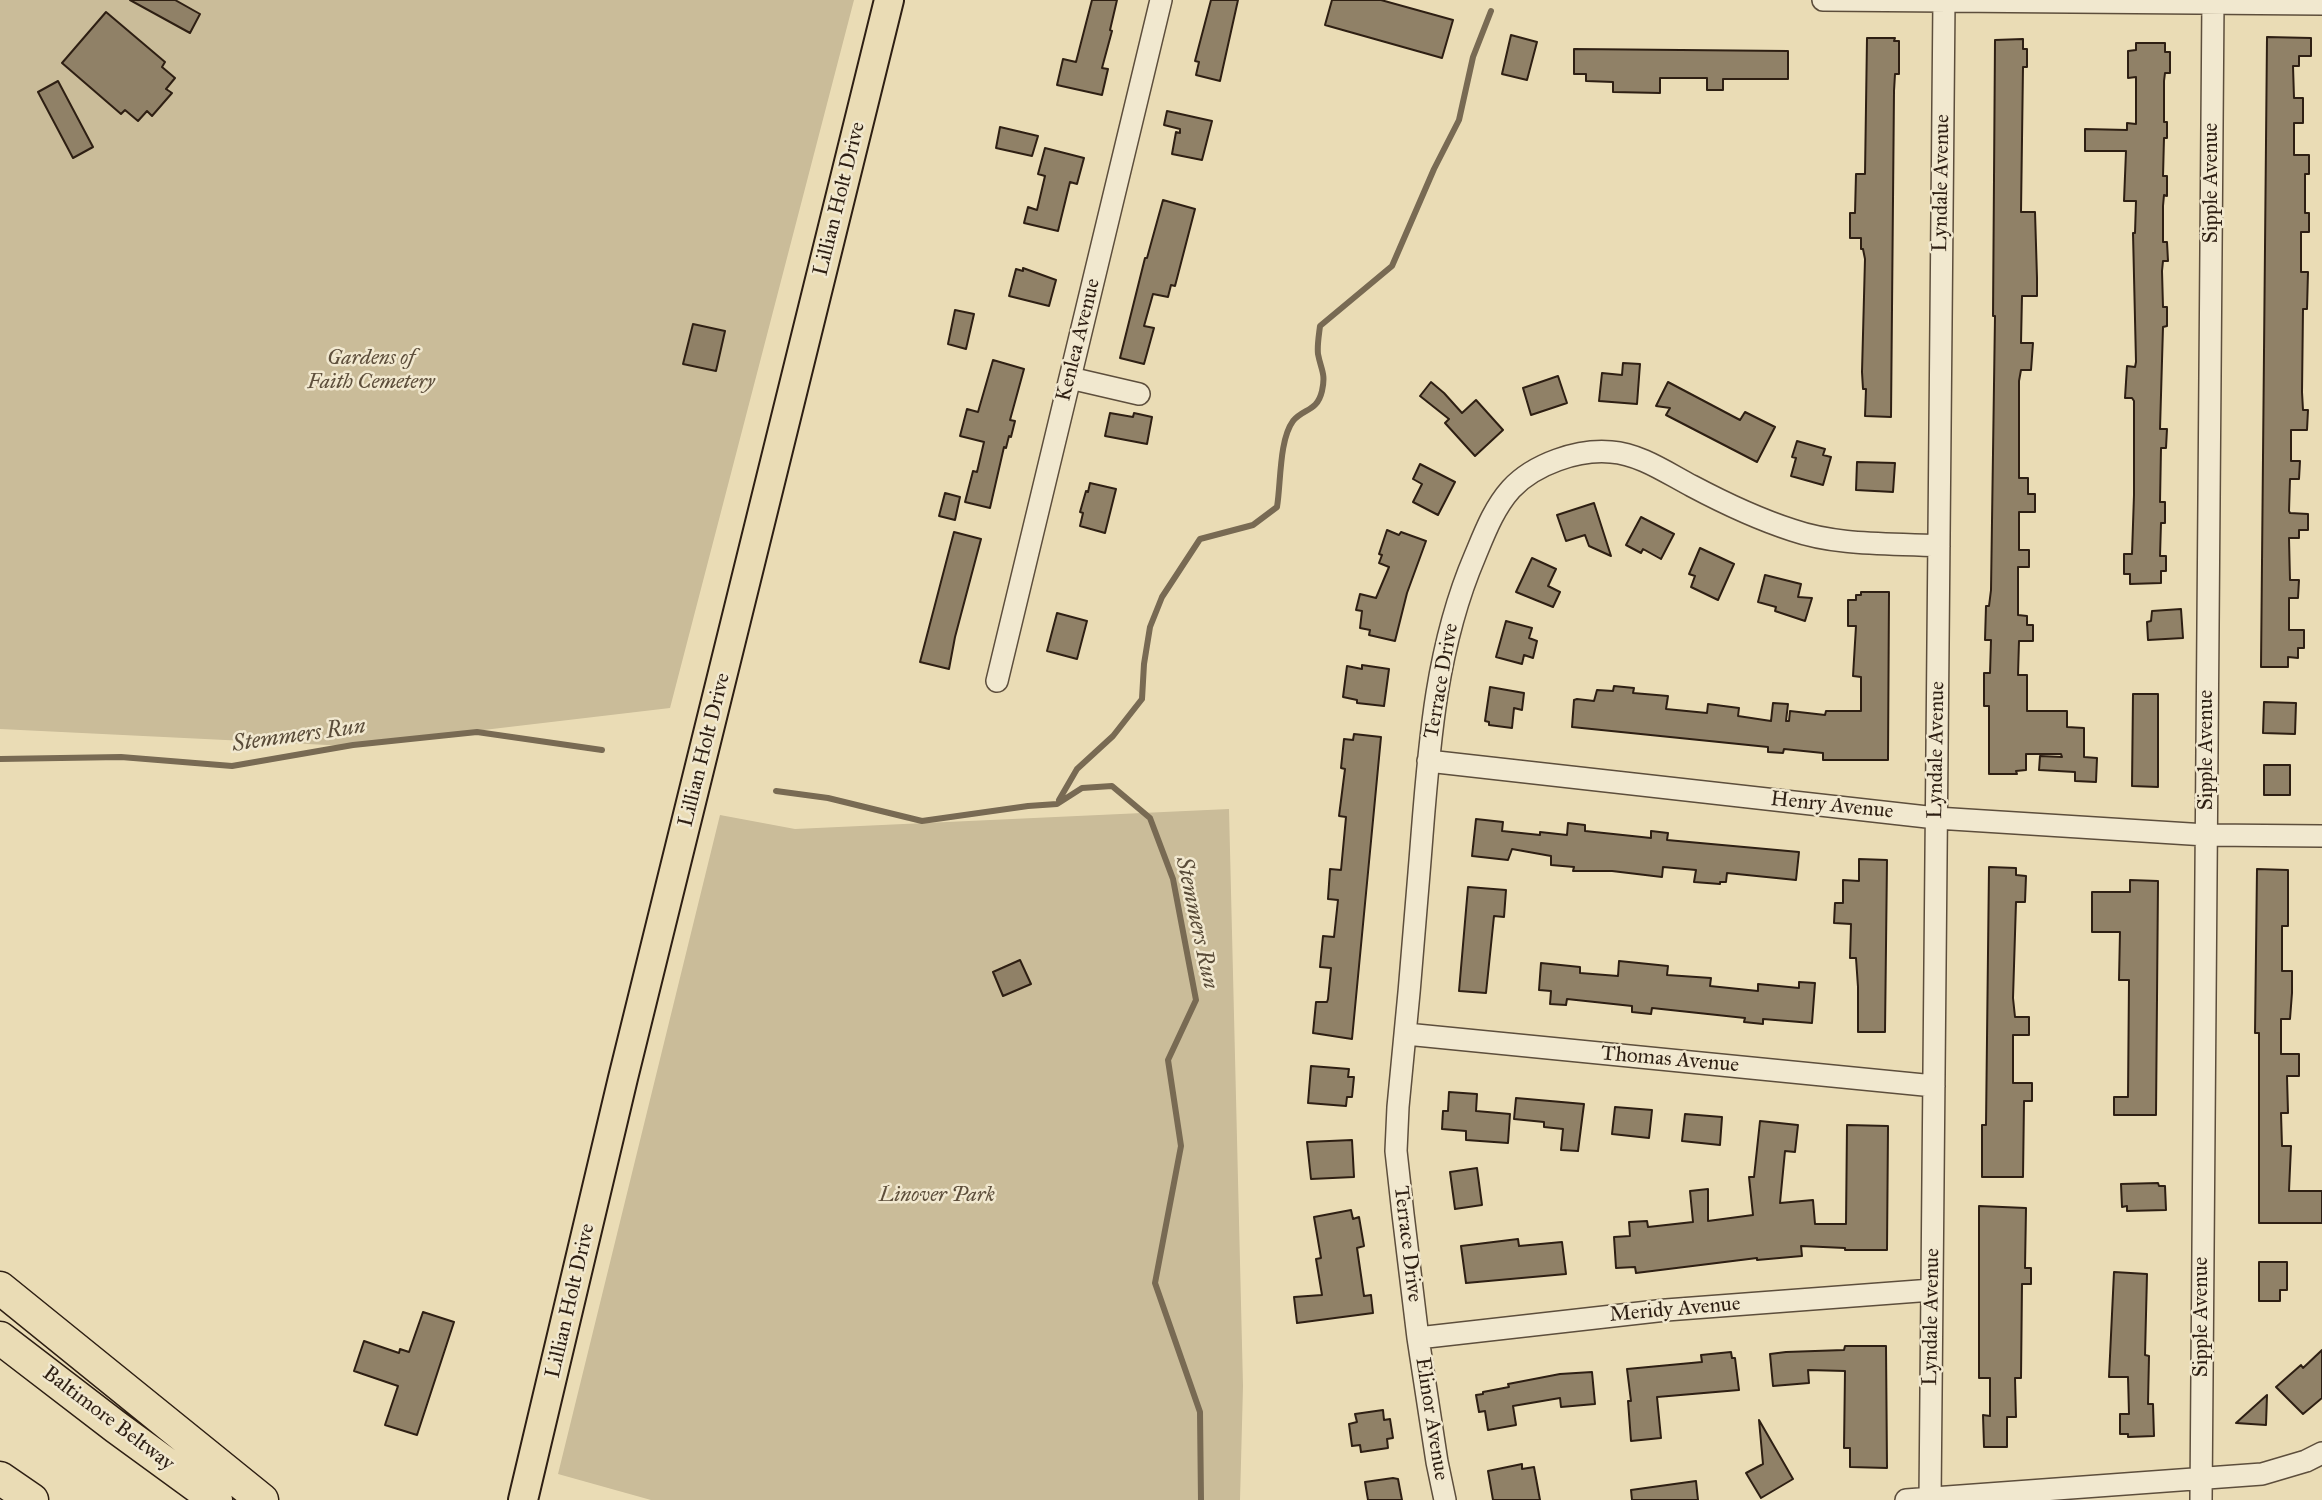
<!DOCTYPE html>
<style>
body{margin:0}
canvas{display:block;background:#eadcb5}
</style>
<canvas width="2322" height="1500"></canvas>
<script>
const c = document.querySelector('canvas').getContext('2d');
c.lineJoin = 'round';
function paint(path, color) { c.fillStyle = color; c.fill(path, 'evenodd'); }
function trace(path, color, width, dash) { c.strokeStyle = color; c.lineWidth = width; c.lineCap = dash ? 'butt' : 'round'; c.setLineDash(dash || []); c.stroke(path); }
function drawText(font, color, halo, rows, align = 'center') {
  c.font = font + ' "IM FELL Great Primer",serif'; c.lineWidth = 5; c.setLineDash([]); c.textBaseline = 'middle'; c.strokeStyle = halo; c.fillStyle = color; for (const [text, x, y, turn = 0] of rows) {
    c.save(); c.translate(x, y); c.rotate((+turn || 0) * Math.PI / 180); c.textAlign = isNaN(turn) ? turn : align; if (halo) c.strokeText(text, 0, 0); c.fillText(text, 0, 0); c.restore();
  }
}
paint(new Path2D(`
 M0,0H854L670,708L348,746L0,729Z
 M1229,809L1243,1386L1240,1500H651L558,1474L720,815L795,829Z`), '#cabc99');
trace(new Path2D(`
 M0,759L121,757L232,766L353,745L477,732L602,750
 M776,791L828,798L922,821L1028,806L1057,804L1082,788L1112,786L1150,818L1173,879L1196,1000L1168,1060L1181,1146L1155,1283L1200,1412L1201,1500
 M1059,800L1077,769L1113,736L1142,699L1144,664L1150,627L1162,597L1200,539L1253,525L1277,507C1281,483 1279,440 1293,421C1304,408 1317,412 1322,391C1326,373 1321,370 1318,354C1317,345 1319,335 1320,326L1392,266L1434,169L1459,120L1473,57L1491,11`), '#786a53', 6);
const building = new Path2D(`
 M130,0H175L200,14L190,33Z
 M1092,0H1117L1110,30L1112,31L1102,68L1108,69L1102,95L1057,85L1063,59L1076,62Z
 M1211,0H1238L1220,81L1196,75L1199,62L1195,61Z
 M1332,0H1381L1453,20L1442,58L1325,25Z
 M106,12L165,62L162,67L175,78L166,89L172,93L152,116L147,111L138,121L125,110L121,114L62,63Z
 M1511,35L1537,42L1527,80L1502,74Z
 M2267,37L2311,38V56H2299V66H2293L2294,98H2303V123H2294V155H2309V174H2305V213H2309V232H2301V272H2308L2307,309H2303L2302,392L2303,410H2308L2307,430H2291V461H2300L2299,479H2290L2289,511L2290,513L2308,514V530H2299V538H2289L2290,580H2299L2298,598H2289V630H2304V648H2298V658L2288,657V667H2261Z
 M1867,38H1895L1894,41H1899V74H1895L1894,91L1891,417L1865,416L1866,389H1863L1862,372L1865,259L1863,249H1861V238H1850V213H1855L1856,174H1865Z
 M2023,39V49H2027V67H2023L2021,212H2035L2037,278V296H2022L2021,343H2033L2031,370H2021L2019,381V478H2028V494H2035V512H2019V550H2029V567H2018V615L2027,616V625H2033V641H2019L2018,675H2027V711H2067V727L2084,728V757L2097,758L2096,782L2075,781V772L2039,770L2040,756L2062,757L2061,754H2026V770L2016,771L2017,774H1989V706H1984V673H1990L1991,640H1985L1986,606H1989L1991,590L1995,316H1993L1995,40Z
 M2136,43H2165V52H2170V73H2165L2164,81V122H2167V138H2164L2163,176H2167V196L2164,195L2163,206V242H2167L2168,261H2163L2162,271L2163,307H2167V326L2163,327L2160,429H2167L2166,448H2161L2160,502H2165V523H2161L2160,556H2166V571H2161V583L2130,584V574H2124V554H2132L2134,495V401L2132,398H2125L2127,366L2135,367L2136,362L2133,233H2135L2136,201H2124L2126,151H2085V129L2127,130V123L2136,124V77L2128,78V51L2136,50Z
 M1574,49L1788,51V79H1723V90H1707V78H1660V93L1613,92V82L1586,81V74H1574Z
 M58,81L93,147L73,158L38,92Z
 M1167,111L1212,121L1202,160L1172,154L1176,132L1180,133V129L1164,125Z
 M1000,127L1038,136L1032,156L996,148Z
 M1045,148L1084,158L1077,184L1070,182L1058,231L1024,223L1028,207L1037,210L1045,176L1038,174Z
 M1163,200L1195,209L1175,286L1171,285L1168,297L1153,294L1144,326L1154,328L1144,364L1120,358L1145,258H1147Z
 M1023,268L1056,280L1049,306L1009,296L1016,269L1023,271Z
 M955,310L974,314L966,349L948,344Z
 M693,324L725,331L716,371L683,364Z
 M993,360L1024,369L1010,420L1015,421L1011,437L1009,436L1006,448L1004,447L990,508L965,502L973,471L977,472L984,442L960,436L967,409L978,412Z
 M1623,363L1640,364L1637,404L1599,401L1602,373L1622,375Z
 M1558,376L1567,403L1531,415L1523,388Z
 M1431,382L1444,393L1462,413L1476,400L1503,430L1475,456L1445,423L1449,419L1420,396Z
 M1668,382L1740,420L1745,412L1775,427L1757,462L1666,415L1670,408L1656,406Z
 M1110,413L1133,417L1134,413L1152,417L1147,444L1105,436Z
 M1797,441L1825,449L1823,455L1831,457L1823,485L1791,476L1796,458L1792,457Z
 M1857,462L1895,463L1893,492L1856,490Z
 M1420,464L1455,482L1438,515L1413,502L1422,484L1413,479Z
 M1090,483L1116,489L1105,533L1080,526L1083,513L1080,512L1086,491L1088,492Z
 M945,493L960,497L955,520L939,516Z
 M1594,503L1611,556L1589,546L1585,535L1566,541L1557,515Z
 M1641,517L1674,534L1661,559L1643,549L1641,553L1626,545Z
 M1387,530L1399,535L1401,532L1426,541L1407,593L1395,641L1369,635L1370,630L1360,628L1362,611L1356,610L1360,594L1376,598L1389,567L1379,563L1382,555L1379,554Z
 M954,532L981,539L955,637L949,669L920,662Z
 M1700,548L1734,564L1718,600L1691,587L1695,576L1689,574Z
 M1532,558L1556,569L1548,586L1560,592L1553,607L1516,592Z
 M1765,575L1801,584L1798,597L1812,598L1805,621L1775,611L1776,607L1758,602Z
 M1861,592H1889L1888,760H1823V753L1784,749L1783,753L1768,752V747L1572,727L1574,700L1577,699L1594,701L1597,690L1613,691L1614,686L1634,688L1633,693L1668,696L1666,709L1707,713L1708,704L1739,708L1738,716L1771,721L1773,703L1788,704L1786,721H1789L1790,711L1825,715L1826,711H1861V677L1853,676L1856,626H1848V600H1856V595H1861Z
 M2181,609L2183,638L2148,640L2147,622L2151,621L2152,611Z
 M1057,613L1087,621L1077,659L1047,651Z
 M1506,621L1532,628L1529,638L1537,641L1533,658L1524,655L1522,664L1496,657Z
 M1362,665L1389,669L1384,706L1357,703V700L1343,697L1347,666L1362,669Z
 M1490,687L1524,693L1522,710L1514,708L1512,728L1489,725V722L1485,721Z
 M2133,694H2158V787L2132,786Z
 M2264,702L2296,703L2295,734L2263,733Z
 M1354,734L1381,737L1352,1039L1313,1033L1316,1002H1327L1328,999L1331,968L1320,967L1323,936L1334,937L1338,900L1328,899L1330,869L1341,870L1346,817L1339,816L1345,769L1341,768L1344,739L1353,740Z
 M2264,765H2290V795H2264Z
 M1476,819L1503,822L1502,831L1540,835V832L1567,835L1568,823L1585,825V831L1651,838V831L1668,833L1667,840L1799,852L1796,880L1727,873L1726,882H1720V884L1694,882L1696,870L1663,867L1662,877L1612,871H1573L1574,867L1551,865V856L1512,849L1508,860L1472,856Z
 M1859,859L1887,860L1885,1032H1858V987L1856,958H1850L1851,924L1834,923L1835,903H1843V880L1859,881Z
 M1989,867L2016,868V875L2026,876L2025,902H2016L2013,998L2015,1017H2029V1035H2013V1083H2032V1101H2024L2023,1177H1982V1125H1986Z
 M2257,869L2288,870V926H2282V971H2292V993L2290,1019H2281V1054H2299V1076H2287L2288,1113H2281L2282,1146H2291L2289,1191H2322V1223H2259V1033H2255Z
 M2130,880L2158,881L2156,1115H2114V1097H2128L2129,980H2119L2120,932H2092V892H2130Z
 M1468,887L1506,890L1504,917L1494,916L1486,993L1459,991Z
 M1020,960L1031,984L1003,996L993,972Z
 M1619,961L1668,966L1667,975L1711,978L1710,986L1758,991V984L1799,988V982L1815,983L1812,1023L1763,1019V1024L1744,1022L1745,1018L1652,1008L1651,1014L1632,1012V1006L1567,999L1566,1005L1550,1004L1551,991L1539,990L1541,963L1580,967V973L1618,976Z
 M1311,1066L1349,1069L1348,1077H1354L1352,1097H1347L1346,1106L1308,1103Z
 M1449,1092L1477,1094L1476,1111L1510,1114L1508,1143L1466,1140V1131L1442,1129L1443,1111H1448Z
 M1516,1098L1584,1104L1578,1151L1561,1150L1563,1129L1544,1127V1122L1514,1119Z
 M1615,1107L1652,1110L1649,1138L1612,1134Z
 M1685,1114L1722,1117L1720,1145L1682,1141Z
 M1760,1121L1798,1125L1795,1152L1785,1151L1780,1203L1813,1200L1815,1224H1846L1847,1125L1888,1126L1887,1250H1845V1248L1801,1246L1802,1256L1757,1260V1258L1636,1273L1635,1267L1616,1268L1614,1237L1630,1236L1629,1222L1647,1221L1648,1227L1693,1222L1690,1191L1708,1189V1221L1753,1215L1749,1177H1754Z
 M1352,1140L1354,1177L1311,1179L1307,1142Z
 M1477,1168L1482,1205L1455,1209L1450,1172Z
 M2158,1183L2159,1186H2165L2166,1210L2127,1211V1206L2122,1207L2121,1184Z
 M1979,1206L2026,1208L2025,1268H2031V1284H2022L2021,1378H2015L2016,1417H2007V1447H1984L1983,1415L1990,1416V1378H1979Z
 M1351,1210L1353,1219L1359,1217L1364,1246L1357,1248L1364,1296L1371,1295L1373,1313L1297,1323L1294,1297L1322,1295L1316,1259L1321,1258L1314,1217Z
 M1518,1239L1519,1246L1562,1242L1566,1274L1466,1283L1461,1246Z
 M2259,1262H2287V1290H2280V1301H2259Z
 M2114,1272L2147,1274L2145,1355L2149,1356L2148,1404H2153L2154,1436L2128,1437V1434H2120V1414H2129L2128,1377H2109Z
 M423,1312L454,1322L417,1435L385,1425L398,1386L354,1371L364,1341L399,1353L400,1349L409,1352Z
 M1845,1346H1886L1887,1468L1850,1467V1448H1844L1845,1371L1808,1370L1809,1383L1773,1386L1770,1354L1786,1352L1844,1350Z
 M2322,1350V1398L2303,1414L2276,1387L2301,1365L2303,1368Z
 M1731,1352L1732,1358H1735L1739,1390L1657,1397L1661,1438L1631,1441L1628,1401H1631L1627,1369L1702,1362L1701,1355Z
 M1592,1372L1595,1404L1561,1407L1560,1398L1513,1406L1516,1425L1488,1430L1485,1411L1479,1412L1476,1395L1483,1394V1392L1509,1387L1508,1384L1560,1374Z
 M2267,1395L2266,1425L2236,1423Z
 M1383,1410L1384,1420L1390,1419L1393,1438L1387,1439L1388,1448L1361,1452L1360,1445L1352,1446L1349,1424L1357,1422L1355,1414Z
 M1759,1420L1793,1479L1761,1498L1746,1473L1763,1464Z
 M1522,1464V1469L1534,1467L1540,1500H1493L1488,1471Z
 M1393,1478L1398,1479L1402,1500H1368L1365,1482Z
 M1696,1481L1698,1500H1632L1631,1490Z`);
paint(building, '#908167');
trace(building, '#2e1f13', 2);
const minor = new Path2D(`
 M1823,0L2322,4
 M1070,378L1139,394
 M997,681L1161,0
 M1428,761L1936,818L2206,835L2322,836
 M1406,1034L1934,1086
 M1418,1338L1666,1310L1932,1290
 M1445,1500L1437,1462L1418,1338L1403,1214L1396,1151L1398,1107C1406,1029 1413,951 1419,873C1428,765 1432,656 1475,556C1485,532 1494,508 1511,489C1534,464 1578,449 1611,452C1640,454 1667,473 1692,486C1724,503 1758,519 1792,530C1838,546 1890,543 1939,546
 M1906,1500L2262,1474L2306,1461L2322,1453
 M1930,1500L1944,0
 M2201,1500L2213,0`);
const major = new Path2D(`
 M523,1500L623,1078L889,0`);
const highway = new Path2D(`
 M0,1288L262,1500
 M0,1338L116,1427L216,1500
 M0,1478L32,1500`);
trace(minor, '#5d4e3c', 24);
trace(major, '#2e1f13', 32);
trace(highway, '#2e1f13', 35);
trace(minor, '#f1e8cf', 21);
trace(major, '#eadcb5', 28);
trace(highway, '#eadcb5', 32);
drawText('21px', '#2e1f13', '#f1e8cf', [
 ["Lyndale Avenue",1942,183,-89],
 ["Sipple Avenue",2212,183,-90],
 ["Lillian Holt Drive",840,199,-76],
 ["Kenlea Avenue",1079,340,-76],
 ["Terrace Drive",1442,681,-80],
 ["Lillian Holt Drive",705,750,-76],
 ["Lyndale Avenue",1937,750,-89],
 ["Sipple Avenue",2207,750,-90],
 ["Henry Avenue",1832,806,6],
 ["Thomas Avenue",1670,1060,5],
 ["Terrace Drive",1407,1244,83],
 ["Lillian Holt Drive",571,1301,-77],
 ["Meridy Avenue",1675,1310,-5],
 ["Lyndale Avenue",1932,1317,-89],
 ["Sipple Avenue",2202,1317,-90],
 ["Baltimore Beltway",108,1419,37],
 ["Elinor Avenue",1431,1419,81]
]);
drawText('italic 21px', '#5d4e3b', '#f1e8cf', [
 ["Gardens of",371,359],
 ["Faith Cemetery",371,383],
 ["Linover Park",937,1196]
]);
drawText('italic 23px', '#594b38', '#f1e8cf', [
 ["Stemmers Run",299,736,-8],
 ["Stemmers Run",1196,923,78]
]);
</script>
